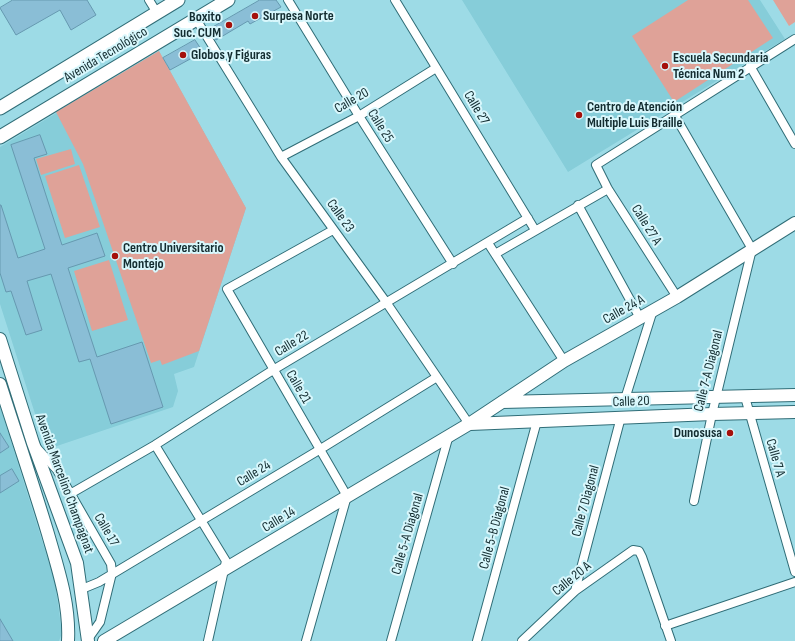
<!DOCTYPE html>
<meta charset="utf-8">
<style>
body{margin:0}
canvas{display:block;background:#9ddbe6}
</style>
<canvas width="795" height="641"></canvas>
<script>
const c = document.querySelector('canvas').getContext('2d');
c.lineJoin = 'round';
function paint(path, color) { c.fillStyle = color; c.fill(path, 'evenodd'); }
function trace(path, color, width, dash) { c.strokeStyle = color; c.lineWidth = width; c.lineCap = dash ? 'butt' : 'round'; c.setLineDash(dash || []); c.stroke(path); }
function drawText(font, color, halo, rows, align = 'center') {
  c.font = font + ' "Sofia Sans Condensed",sans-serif'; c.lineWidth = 4; c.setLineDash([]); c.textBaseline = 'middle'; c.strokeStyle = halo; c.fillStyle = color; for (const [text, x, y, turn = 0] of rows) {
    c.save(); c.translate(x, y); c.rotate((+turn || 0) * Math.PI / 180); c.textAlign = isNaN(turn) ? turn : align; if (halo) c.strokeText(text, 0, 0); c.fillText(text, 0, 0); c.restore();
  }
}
paint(new Path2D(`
 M462,0H760L785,39L568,172Z
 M159,51L246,208L194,367L174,374L178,391L173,407L51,448L48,441L50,437L47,432H43L37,420L0,304V147Z
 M0,406L55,582L62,633L59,641H0Z`), '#86cdd9');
paint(new Path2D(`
 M688,0H748L773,38L674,102L632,36Z
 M773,0H795V22L789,26Z
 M159,51L246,208L199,351L162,365L160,360L151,363L83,164L56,112Z
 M71,149L75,164L41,175L36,159Z
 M79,165L100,227L65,238L45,176Z
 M109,260L128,320L92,331L74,271Z`), '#dfa298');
const building = new Path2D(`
 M13,0H87L96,15L71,30L60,10L16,35L0,8Z
 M260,0H276L281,7L250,24L248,21L216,40L210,29Z
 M195,40L203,52L170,70L163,58Z
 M40,135L47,154L34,158L62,245L97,233L105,256L68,268L97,357L142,342L163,407L111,424L90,359L79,362L51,274L27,281L42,330L26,335L11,291L6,292L0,273V205H1L18,258L45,249L11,145Z
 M0,433L9,447L0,453Z
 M12,469L19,481L0,493V476Z
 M0,619L13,641H0Z`);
paint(building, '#8abed6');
trace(building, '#6699b0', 1);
const street = new Path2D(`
 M149,0L157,13
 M288,0L359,116L453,264
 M395,0L535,230
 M196,19L281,157L386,302L469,424
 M750,66L795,144
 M675,116L752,249L712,414L694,501
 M281,157L359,116L436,68
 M578,205L640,318
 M488,243L564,361
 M495,254L608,189
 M677,297L608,189L596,165L795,39
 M745,397L795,572
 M625,399L653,310
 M155,445L226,561L208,641
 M37,448L57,470L111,564L112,573L100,622L88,639
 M70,494L155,445L273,370L528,218
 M82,589L99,582L319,450L437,377
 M575,591L621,417
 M665,626L795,582
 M306,641L347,496L227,289L333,230
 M391,641L449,435
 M477,641L537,421
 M522,641L575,591L633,550L639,551L642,557L671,641`);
const secondary = new Path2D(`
 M0,339L33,443L77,563L88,641
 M0,384C16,434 33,484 48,534C58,569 70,604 68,641
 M502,402L795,395
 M470,424L712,414L795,412
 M104,641L469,424L564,361L677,297L795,223`);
const primary = new Path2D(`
 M0,108L178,0
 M0,137L228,0`);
trace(street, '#306d77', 10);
trace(secondary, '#306d77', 14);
trace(primary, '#306d77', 15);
trace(street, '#fff', 8);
trace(secondary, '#fff', 12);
trace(primary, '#fff', 13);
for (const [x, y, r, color] of [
 [255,16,4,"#a5100b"],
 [229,25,4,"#a5100b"],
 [183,55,4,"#a5100b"],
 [665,66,4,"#a5100b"],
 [579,115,4,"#a5100b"],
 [115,256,4,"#a5100b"],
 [730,433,4,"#a5100b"]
]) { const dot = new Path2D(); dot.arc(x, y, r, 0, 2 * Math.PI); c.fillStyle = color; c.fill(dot); trace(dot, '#d8f7fc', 1.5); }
drawText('bold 14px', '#132c30', '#d8f7fc', [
 ["Surpesa Norte",263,16],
 ["Boxito",221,17,"right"],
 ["Suc. CUM",221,33,"right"],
 ["Globos y Figuras",191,55],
 ["Escuela Secundaria",673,58],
 ["Técnica Num 2",673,74],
 ["Centro de Atención",587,107],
 ["Multiple Luis Braille",587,123],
 ["Centro Universitario",123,248],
 ["Montejo",123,264],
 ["Dunosusa",722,433,"right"]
], 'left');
drawText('14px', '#132c30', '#d8f7fc', [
 ["Avenida Tecnológico",106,55,-31],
 ["Calle 20",352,101,-30],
 ["Calle 27",476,108,59],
 ["Calle 25",380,126,58],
 ["Calle 23",340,216,54],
 ["Calle 27 A",646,225,58],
 ["Calle 24 A",624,310,-29],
 ["Calle 22",292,344,-31],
 ["Calle 7-A Diagonal",709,371,-76],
 ["Calle 21",298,387,60],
 ["Calle 20",631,402,-2],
 ["Calle 7 A",775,458,74],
 ["Calle 24",254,474,-31],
 ["Avenida Marcelino Champagnat",64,484,70],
 ["Calle 7 Diagonal",586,501,-75],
 ["Calle 14",279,520,-31],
 ["Calle 5-B Diagonal",495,528,-75],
 ["Calle 17",106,530,60],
 ["Calle 5-A Diagonal",408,534,-74],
 ["Calle 20 A",572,579,-39]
]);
</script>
